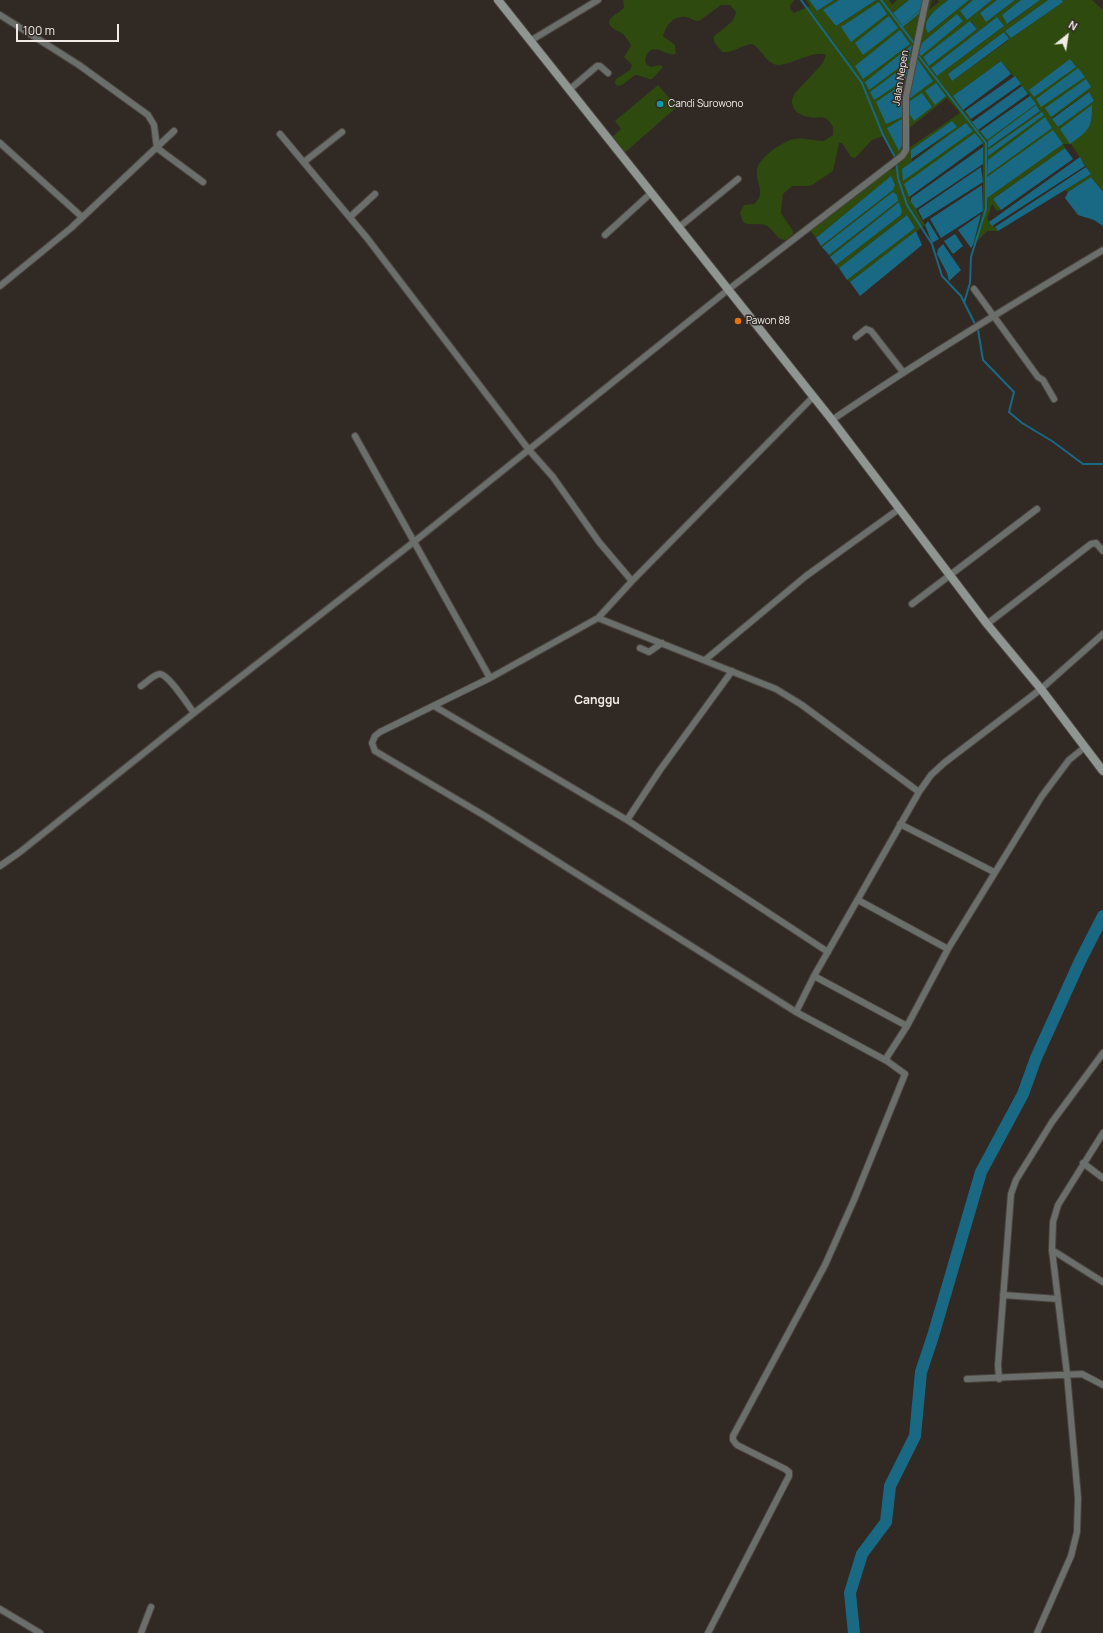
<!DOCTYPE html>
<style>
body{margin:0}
#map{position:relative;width:1103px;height:1633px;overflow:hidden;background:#312924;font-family:Manrope,sans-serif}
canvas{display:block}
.north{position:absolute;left:1047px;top:16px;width:40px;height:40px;-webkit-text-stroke:3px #312924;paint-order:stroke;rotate:30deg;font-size:11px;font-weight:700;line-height:16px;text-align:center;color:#f1ebe7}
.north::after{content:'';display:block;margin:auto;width:14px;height:18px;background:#f1ebe7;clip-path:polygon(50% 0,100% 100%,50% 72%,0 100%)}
.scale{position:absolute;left:16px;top:24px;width:103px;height:18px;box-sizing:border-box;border:2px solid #f1ebe7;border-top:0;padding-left:5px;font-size:12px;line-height:14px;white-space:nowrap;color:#f1ebe7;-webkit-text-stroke:3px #312924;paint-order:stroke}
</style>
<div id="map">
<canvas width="1103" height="1633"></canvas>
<div class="north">N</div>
<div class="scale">100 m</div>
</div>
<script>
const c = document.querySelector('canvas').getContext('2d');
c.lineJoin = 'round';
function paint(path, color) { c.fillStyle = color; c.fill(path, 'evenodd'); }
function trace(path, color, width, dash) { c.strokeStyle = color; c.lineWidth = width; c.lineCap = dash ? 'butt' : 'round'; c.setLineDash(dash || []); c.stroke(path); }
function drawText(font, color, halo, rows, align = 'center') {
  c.font = font + ' Manrope,sans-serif'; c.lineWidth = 3; c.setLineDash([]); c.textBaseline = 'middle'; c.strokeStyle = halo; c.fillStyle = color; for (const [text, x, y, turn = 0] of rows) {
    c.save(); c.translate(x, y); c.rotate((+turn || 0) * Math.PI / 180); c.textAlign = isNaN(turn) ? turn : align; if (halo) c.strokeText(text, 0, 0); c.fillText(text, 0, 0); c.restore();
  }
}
paint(new Path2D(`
 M623,0H794L790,6V9L794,13L810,6L806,0H809L817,11L834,0H839L824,10L836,26L876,0H889L892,5L897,0H909L893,13L923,0H932L929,10L939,2L938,0H948L928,18V33L969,0H973L960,11L967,20L992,0H997L980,13L986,22L1015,0H1021L1002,15L1008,24L1040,0H1048L1005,31L1011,38L1063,2L1062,0H1092L1103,10V192L1091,177L1068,192L1065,190L1091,174L1071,144H1063L1065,148L993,199L1001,210L997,211L992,204L987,219L998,231H987L973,245L983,211V143L909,197L925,225L850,282L847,280L915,228L907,215L839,268L836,265L901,215L902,211L899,202L830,257L829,255L898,201L822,247L821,246L893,190L890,177L816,238L808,227L889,166L893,170L897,165L894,155L883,136L872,140L855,158L851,157L842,143H839L833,171L812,185L808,186H792L783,194L781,213L793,231V234L786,240C775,240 774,228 765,225C758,222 751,227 743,222L740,213L744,205L754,204C767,193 755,183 757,170C758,158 783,141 794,139C805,137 814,141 824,141L833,135V127C831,124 829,120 825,118C820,116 814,119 809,117C796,115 787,105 795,93L823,63L826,55C815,49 791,65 778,65C766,64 762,49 752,44C741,45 732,54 722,52L714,42V36C721,30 735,22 736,12L730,5H721L699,21C694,21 691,18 686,17C674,15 666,25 663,36L675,45L676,54C666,57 655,42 647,54C645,57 645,60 646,64L651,67L660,65L663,67C646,86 655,78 635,75L622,85L617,86L615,83L616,79L630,70L632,65L624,57L631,46C629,42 627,38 624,35C620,31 602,26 612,17C615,13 621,12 624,7ZM997,17L1003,27L937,76L931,68ZM971,21L977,29L929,66L923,57ZM1004,32L1009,40L952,81L948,74ZM1001,61L1030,96L987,140L953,96ZM1088,92L1094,101L1058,127L1052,118ZM947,98L960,113L909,148L908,129ZM1036,105L1040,111L989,148ZM956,127L912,162V161L911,156Z
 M658,85L677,107L622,155L609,140L621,129L615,121Z`), '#2e4a0e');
paint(new Path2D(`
 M809,0H834L817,11Z
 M839,0H876L836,26L823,10Z
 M909,0H923L921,9L902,25L893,13Z
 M948,0H969L928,33C920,19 939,8 948,0Z
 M973,0H992L967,20L960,11Z
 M997,0H1015L986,22L980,13Z
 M1021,0H1040L1007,24L1002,15Z
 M1048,0H1062L1063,2L1011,38L1005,31Z
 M879,2L887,14L851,42L841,27Z
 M957,14L963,21L921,56L919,53L922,43Z
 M889,16L898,28L863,55L855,43Z
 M997,17L1004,26L937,76L931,68Z
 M970,21L977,29L929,66L923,57Z
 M900,30L910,44L863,79L855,66Z
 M1004,32L1009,39L952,81L948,74Z
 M912,45L909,60L869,90L865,82Z
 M916,57L933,81L909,99Z
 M1070,59L1076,67L1034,97L1029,90Z
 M1001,61L1011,74L963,110L953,96Z
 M909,63L906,79L874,100L870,92Z
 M1078,68L1085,77L1041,107L1036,99Z
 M1015,76L1021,84L971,119L965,111Z
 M1086,79L1091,87L1051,117L1045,108Z
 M905,82L902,117L886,124L876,102Z
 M936,83L946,96L935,105L925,91Z
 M1022,86L1028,94L978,130L972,122Z
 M1089,92L1094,101L1058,127L1052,119Z
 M922,93L932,107L914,121L909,113L910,101Z
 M1030,96L1036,104L987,140L980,131Z
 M1036,105L1040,111L988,148V141Z
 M1092,105C1092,129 1089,130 1070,144L1060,129Z
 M1042,112L1044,115L988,156V150Z
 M1045,117L1052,128L987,175L988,160Z
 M902,119L903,144L899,151L887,128Z
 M952,121L957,127L911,159V150Z
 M966,123L973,131L903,181L902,169Z
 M1053,130L1063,144L987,198V177Z
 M975,133L983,143L909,197L904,184Z
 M983,147V164L916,209L911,202V198Z
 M1065,148L1073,159L1001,210L993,199Z
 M1080,157L1085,166L992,226L989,222Z
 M981,167L983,182L923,220L918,210Z
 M1086,167L1091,174L998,231L995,227Z
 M891,176L895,185L893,190L821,246L816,238Z
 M1091,177L1103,192V226L1094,220L1078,215L1065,198L1068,192Z
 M982,185L983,211L941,238L930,219Z
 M893,192L897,195L898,201L829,255L822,247Z
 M899,202L902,211L901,215L836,265L830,257Z
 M981,214L973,245L971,248L958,230Z
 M907,215L915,228L847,280L839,268Z
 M928,221L939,239L932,243L925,225Z
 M916,231L922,245L860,296L850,282Z
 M955,234L963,246L953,254L944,241Z
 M943,244L961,270L949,281L947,273L937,254L938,249Z`), '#196985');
trace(new Path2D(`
 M801,0L862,83L883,135L896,159L898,178L907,205L932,244L942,276L961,296L978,330L983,360L1014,392L1009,412L1022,423L1052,441L1083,464H1103
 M881,0L913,42
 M901,27L922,10
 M917,54L986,143V209L971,257L970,283L964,303`), '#196985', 2);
trace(new Path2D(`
 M854,1633L850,1593L862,1554L886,1522L890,1486L915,1436L921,1372L933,1336L981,1172L1023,1094L1036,1058L1080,961L1103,916`), '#196985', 12);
const street = new Path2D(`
 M0,15L79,65L148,115L154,125L157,148L203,182
 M530,41L598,0
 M569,90L597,66H600L608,73
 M280,134L367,238L529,450L553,477L599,542L632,581
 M0,143L82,217
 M304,162L342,132
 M350,217L375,194
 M678,228L738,179
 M605,235L651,193
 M0,286L71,228L174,131
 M974,289L1038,377L1043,380L1054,399
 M856,337L866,329L871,331L903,372
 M813,397L632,581L598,618L490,678L380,732L375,736L372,743L375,751L485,816L796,1012L887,1061
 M832,420C920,360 1011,305 1103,250
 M355,436L490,678
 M912,604L1037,509
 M598,618L776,689L802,705L919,792
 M987,624L1091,544L1096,543L1103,551
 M640,648L649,652L662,643
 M705,660L806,576L899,509
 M141,686C146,683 154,674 160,674C169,675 188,705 194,713
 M434,706L627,820L828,952
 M627,820L660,770L732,671
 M900,824L994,872
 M0,866L20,852L194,713L415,541L729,289L902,156L906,150V97L926,0
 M858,900L948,949
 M796,1012L814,976
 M907,1026L814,976L919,792L931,775L944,763L1041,689L1103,634
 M1083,1163L1103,1178
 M1052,1250L1103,1282
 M1003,1295L1058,1299
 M967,1379L1082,1374L1103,1385
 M999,1379L998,1365L1011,1194L1016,1180L1052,1122L1103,1053
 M0,1609L40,1633
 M141,1633L151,1607
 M708,1633L789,1476V1472L785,1469L737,1445L733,1440V1436L825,1265L854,1200L905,1074L887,1061V1057L907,1026L948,949L1042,796L1069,760L1085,747
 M1037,1633L1071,1556L1077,1532L1078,1498L1067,1374L1052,1250L1053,1222L1058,1205L1103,1133`);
const secondary = new Path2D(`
 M498,0L832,420L987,624L1041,689L1103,771`);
trace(street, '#4c443f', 8);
trace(secondary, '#4c443f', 10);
trace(street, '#6b6f6c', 6);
trace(secondary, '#8f9691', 8);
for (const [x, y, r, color] of [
 [660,104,4,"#0f9aa8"],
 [738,321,4,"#e8710a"]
]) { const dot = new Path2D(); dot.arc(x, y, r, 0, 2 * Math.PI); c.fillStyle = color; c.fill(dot); trace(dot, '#312924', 1.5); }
drawText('10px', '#f1ebe7', '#312924', [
 ["Jalan Nepen",901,78,-81]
]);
drawText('10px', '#f1ebe7', '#312924', [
 ["Candi Surowono",668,104],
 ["Pawon 88",746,321]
], 'left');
drawText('bold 12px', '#f1ebe7', '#312924', [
 ["Canggu",597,701]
]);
</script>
